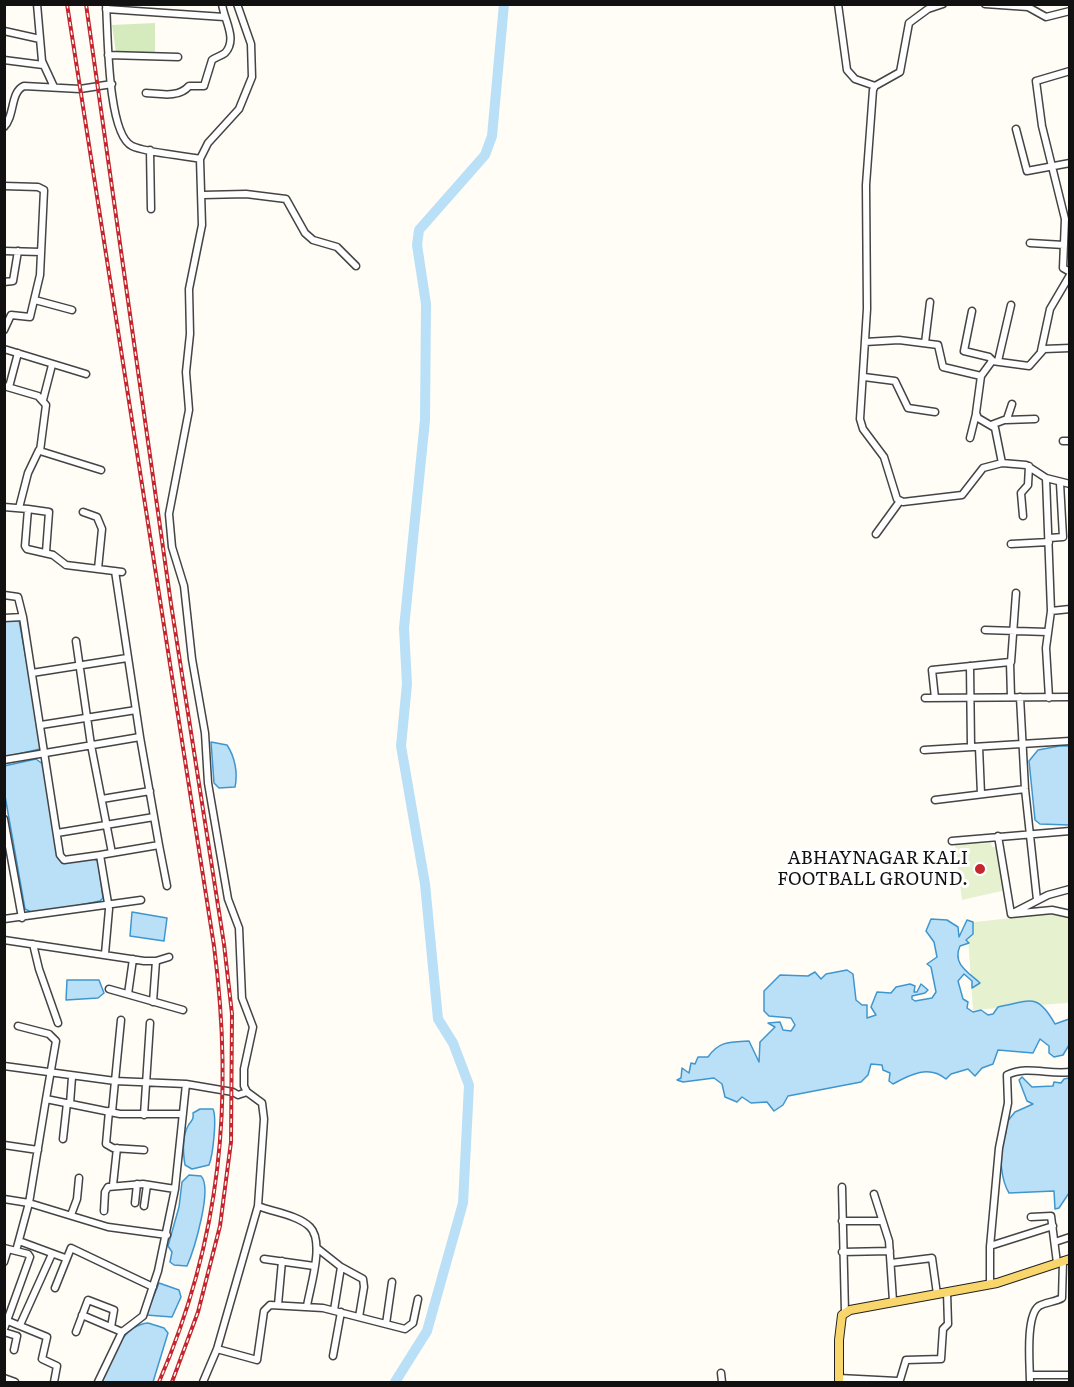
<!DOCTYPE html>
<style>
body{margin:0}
#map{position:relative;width:1074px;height:1387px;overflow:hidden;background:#fffdf5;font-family:Literata,serif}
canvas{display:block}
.frame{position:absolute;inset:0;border:6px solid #111;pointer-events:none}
</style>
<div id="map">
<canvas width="1074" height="1387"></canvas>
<div class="frame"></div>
</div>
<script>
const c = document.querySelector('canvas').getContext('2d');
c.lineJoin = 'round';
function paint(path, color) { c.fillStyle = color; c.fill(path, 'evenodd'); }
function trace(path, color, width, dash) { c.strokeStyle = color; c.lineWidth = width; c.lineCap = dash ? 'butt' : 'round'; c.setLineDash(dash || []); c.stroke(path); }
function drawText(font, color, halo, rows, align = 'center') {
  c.font = font + ' Literata,serif'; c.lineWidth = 6; c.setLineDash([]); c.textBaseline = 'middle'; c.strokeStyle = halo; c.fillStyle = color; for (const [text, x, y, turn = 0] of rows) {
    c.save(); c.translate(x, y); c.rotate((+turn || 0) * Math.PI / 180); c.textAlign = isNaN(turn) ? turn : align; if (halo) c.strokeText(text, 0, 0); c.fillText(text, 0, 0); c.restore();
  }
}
paint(new Path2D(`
 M155,23V52L116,53L112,25Z`), '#d5ebbd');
paint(new Path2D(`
 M991,843L992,847H997L1006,890L962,900L955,845Z
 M1063,912L1069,916V1000L1067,1003L973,1010L967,923Z`), '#e6f2cf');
const water = new Path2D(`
 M4,620H19L42,746L40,749L5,757Z
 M211,742L227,745C235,757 238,773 235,787L219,788L214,783Z
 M1059,746H1069V825L1040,824L1035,820L1029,761L1038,750Z
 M36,759L44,765L62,863L92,858L98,861L103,898L100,901L35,914L25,909L5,796L4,766Z
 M132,912L167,918L164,941L130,936Z
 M931,919L947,920L958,927L959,937L967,920L973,922V934L966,940L969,943L960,946C952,964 968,972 980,983L972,988V981L964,974L958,981L963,999L968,1002L967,1008L973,1012L981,1010L988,1015L993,1014L998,1007C1031,1001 1037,992 1055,1024L1069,1019V1045L1063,1055L1054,1057L1049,1053V1046L1040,1039L1033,1053L998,1050L993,1064L982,1068L975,1076L968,1069L951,1074L946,1079C929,1065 911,1074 893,1084L889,1081L890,1073L883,1070L882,1065L871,1064L868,1075L861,1082L788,1096L783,1105L774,1111L767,1102L751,1103L742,1097L737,1102L725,1097L722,1084L714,1078L683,1082L677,1080L681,1078L682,1068L689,1073L691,1063L695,1064L698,1057H708C719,1041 730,1042 749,1041L759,1062L760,1042L775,1027L768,1023L780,1022L783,1030L791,1031L795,1025L791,1018L769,1016L764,1011V991L780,975L808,976L815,972L821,979L826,974L847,970L853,974L856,1000L862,1005H867V1018L876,1015L871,1007L877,992L891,993L896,987L910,984L915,986L914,992H917L921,984L928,990L925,993L912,996V999L915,1001L932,998L936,992L931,967L927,964L937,957L934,942L926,931Z
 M67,980H99L104,993L98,998L66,1000Z
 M1022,1077L1032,1087L1053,1086L1054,1082L1061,1083L1064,1079L1069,1078V1193L1059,1208L1055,1209L1054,1191L1009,1193C1001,1180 999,1156 1003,1141C1006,1133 1007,1132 1006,1123L1015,1112L1033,1104L1027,1101L1019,1080Z
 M200,1109H213C217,1118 213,1155 209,1165L192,1169L185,1165C183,1153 182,1137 188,1126C191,1120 194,1121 193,1113Z
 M189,1175L201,1176C213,1188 194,1250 187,1266L174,1265L170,1262L172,1252L168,1246L179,1207L182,1182Z
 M159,1283L179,1290L181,1297L172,1317L146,1315Z
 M148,1323L164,1328L168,1333L153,1382H99C108,1362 122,1325 148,1323Z`);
paint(water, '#b9e0f7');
trace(water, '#3f96cf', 1.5);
trace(new Path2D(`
 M395,1382L427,1331L463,1203L469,1085L453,1043L438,1019L425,884L401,746L407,684L404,628L425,420L426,304L417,245L419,230L485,155L492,136L504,4`), '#b9e0f7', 10);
const minor = new Path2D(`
 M37,4L42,61L54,87
 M106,4C108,31 107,134 132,146C147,153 182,155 200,159
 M838,4L847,70L855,79L875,86
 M943,4L928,9L909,23L900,72L875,86L873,90L866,185L867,309L860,419L863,429L884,457L897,499L903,502L962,495L983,468L1002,463L1026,465L1046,478L1070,484
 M985,4L1028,7L1046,17L1070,11
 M106,9L224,17
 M4,31L40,39
 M108,55L178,57
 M4,60L43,65
 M1070,71L1036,81L1042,126L1065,219L1063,268L1070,272
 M146,93C161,94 179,98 189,86H204L212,60C216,57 221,56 225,53C238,39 224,20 222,4
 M4,127C15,116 10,92 24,86L80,89L112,84
 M1016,129L1027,171L1070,163
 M150,150L151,209
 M4,186L38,187L44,190L40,275L30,317L11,315L4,330
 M203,195L246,194L286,199L305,233L313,240L337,247L356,266
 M1030,243L1064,245
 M4,251L41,252
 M4,282L13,281L18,251
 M35,300L72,310
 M972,311L964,351L989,357L993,361
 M865,342L899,340L938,345L943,367L981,376
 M925,343L930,302
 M4,349L86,374
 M1041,351L1050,309L1070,275
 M998,361L1011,305
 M864,377L895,381L908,408L935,412
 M4,386L38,396L46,405L40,451L101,470
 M9,387L18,353
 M43,400L52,365
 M1006,420L1035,419
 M991,425L1007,419L1012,404
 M970,438L976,414
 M1063,441H1070
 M1002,463L995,428L978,418L976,413L981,376L992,361L1029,366L1044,349L1070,348
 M1046,478L1051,611
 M4,507L28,509L25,546L27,549L53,555L66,565L122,572
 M19,508L28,473L39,450
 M28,509L49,512L46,552
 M83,512L97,517L102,529L98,569
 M1023,516L1021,493L1028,485L1029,466
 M876,534L900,501
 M1049,538L1063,537L1060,483
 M1011,544L1049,542
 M115,571L140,737
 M4,595L18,597L23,617
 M4,618L23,617L60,855L64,860L100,855L109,909L105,954
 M985,630L1047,632
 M76,641L91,745L112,853
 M1011,662L1016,593
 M970,666L971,747
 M32,673L127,658
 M1020,697L1025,789L1037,900
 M925,698L1070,697
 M935,698L932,670L1010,662L1011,697
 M1049,698L1046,648L1051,611L1070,609
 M41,725L136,710
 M979,747L981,794
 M924,750L1070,741
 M4,760L140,737L159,845L100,855
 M102,799L150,791
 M935,800L1025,789
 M4,819L22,918
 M57,833L154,817
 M998,836L1011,914L1052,910L1070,914
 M952,841L1070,831
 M159,845L167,886
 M1013,913L1048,895L1070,889
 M4,919L141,900
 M4,940L144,961H156L169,957
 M33,944L39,969L58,1023
 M109,989L183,1010
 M128,994L133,959
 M153,1002L156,961
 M18,1026L49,1034L56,1041L46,1099L120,1114H183
 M4,1066L115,1081L112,1112
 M186,1084L233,1092L238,1095L247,1092
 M70,1104L72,1077
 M109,1111L106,1144L113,1148L144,1150
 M144,1115L150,1023
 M63,1139L67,1103
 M4,1145L38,1150
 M113,1185L117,1148
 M842,1187L845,1313
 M874,1194L889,1241L893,1301
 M4,1199L29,1203L108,1227L167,1235
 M135,1203L137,1184
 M144,1206L147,1185
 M258,1206C273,1212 298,1215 310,1227C325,1242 310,1287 307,1306
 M104,1211L105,1192L108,1187L143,1184L175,1189
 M71,1215L77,1199L79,1178
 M1031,1217L1051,1216L1057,1263
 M842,1221H882
 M19,1241L65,1258
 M1055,1242L1070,1237
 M990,1246L1053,1226
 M4,1248L28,1254L30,1257L4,1329
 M317,1248L341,1267L363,1279L364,1287L359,1317
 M16,1251L29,1203L46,1099
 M842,1252L890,1251
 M264,1259L314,1266
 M4,1262L8,1249
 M891,1263L932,1258L937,1294
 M990,1284V1247L999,1148L1008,1103L1007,1075C1027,1065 1048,1075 1070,1072
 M55,1288L71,1248L153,1287
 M278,1305L282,1261
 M334,1310L341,1267
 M82,1315L122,1332
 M8,1321L47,1337L42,1359L57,1366L54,1382
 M386,1324L392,1282
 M20,1325L52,1254
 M4,1332L17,1336L14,1350
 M76,1332L88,1300L114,1310L111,1327
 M217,1349L257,1360L264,1311L270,1305L323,1308L405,1329L413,1323L418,1299
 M333,1356L341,1312
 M721,1373L722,1382
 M1030,1375H1070
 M4,1378L15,1382
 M839,1378L897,1381L900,1380L906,1360L941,1359L943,1329L948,1324L947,1292
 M98,1382L122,1332L143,1316L158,1271L175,1189L186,1084L115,1081L121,1020
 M203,1382L217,1349L258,1206L264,1119L262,1103L247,1092L244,1086V1069L253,1027L242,998L239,928L228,899L208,783L205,733L192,659L184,586L172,547L169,514L189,410L186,372L190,334L189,289L202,225L200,159L208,143L239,109L252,77L251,44L237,4
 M1030,1382C1030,1367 1025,1316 1039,1306C1046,1302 1055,1302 1062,1298L1063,1261`);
const major = new Path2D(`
 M839,1382V1340L842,1315L850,1310L997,1283L1070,1259`);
trace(minor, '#444', 9);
trace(major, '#222', 10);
trace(minor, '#fff', 6);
trace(major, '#f9d66b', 8);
const rail = new Path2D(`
 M67,4L214,946C234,1100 221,1239 159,1382
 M86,4L171,604L224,944L232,1014L231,1142L220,1226L198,1312L172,1382`);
trace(rail, '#c4262e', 4);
trace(rail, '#fff', 1.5, [4.5]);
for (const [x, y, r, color] of [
 [980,869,6,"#c4262e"]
]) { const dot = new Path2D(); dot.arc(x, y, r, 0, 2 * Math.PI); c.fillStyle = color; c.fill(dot); trace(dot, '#fff', 2); }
drawText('18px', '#111', '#fff', [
 ["ABHAYNAGAR KALI",968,859],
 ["FOOTBALL GROUND.",968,880]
], 'right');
</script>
